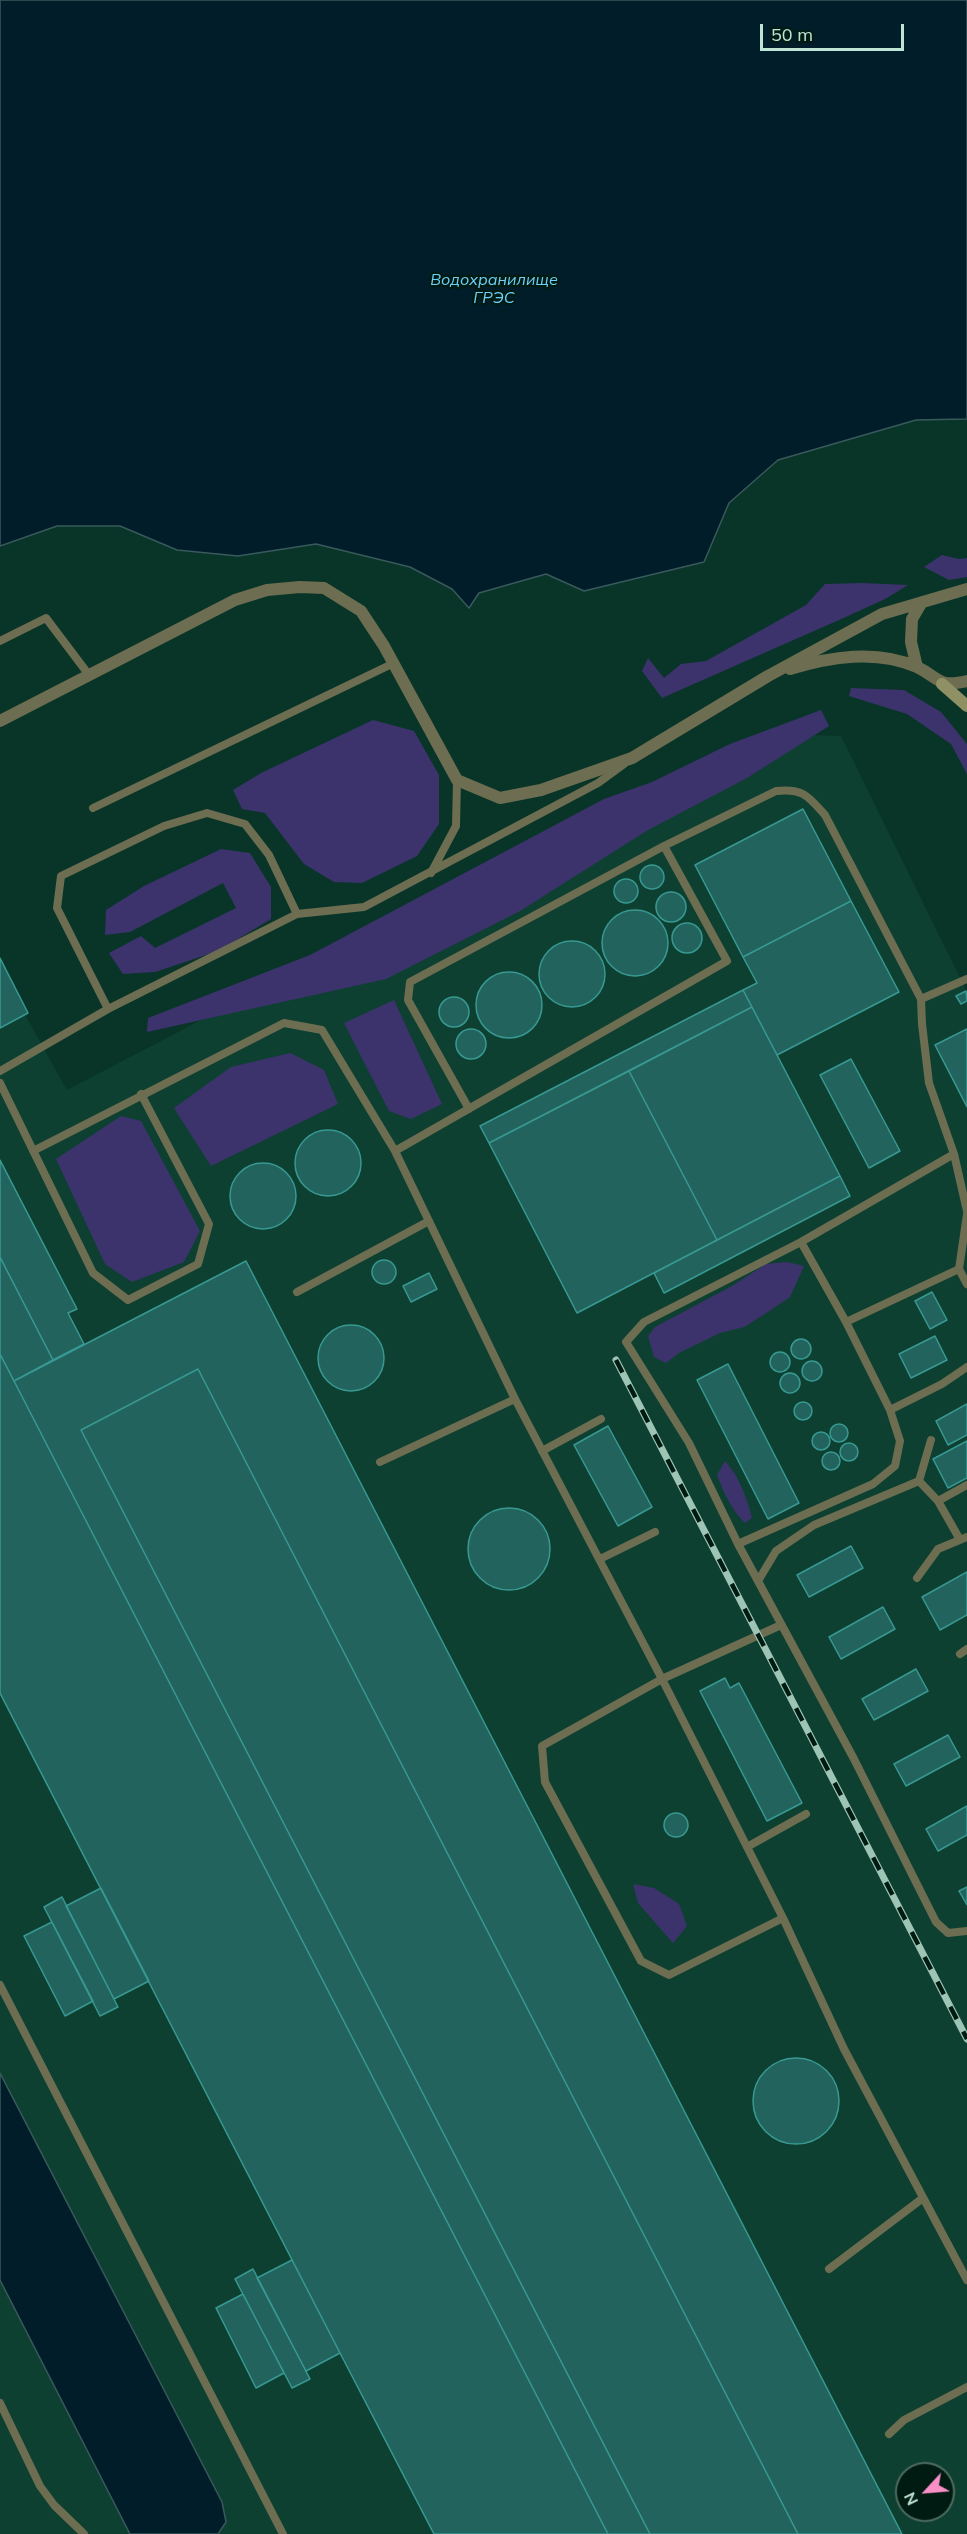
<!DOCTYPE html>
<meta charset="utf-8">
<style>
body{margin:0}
#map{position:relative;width:967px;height:2534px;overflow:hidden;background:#083528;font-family:Mulish,sans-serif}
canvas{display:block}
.north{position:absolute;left:895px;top:2462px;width:60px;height:60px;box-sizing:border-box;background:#001b11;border:2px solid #4c6b5f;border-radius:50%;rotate:244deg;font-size:16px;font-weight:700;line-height:24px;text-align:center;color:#bee4d4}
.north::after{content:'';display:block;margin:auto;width:21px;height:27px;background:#fa8fc8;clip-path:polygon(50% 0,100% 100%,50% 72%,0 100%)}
.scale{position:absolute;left:760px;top:24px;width:144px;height:27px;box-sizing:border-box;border:3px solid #bee4d4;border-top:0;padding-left:8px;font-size:18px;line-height:21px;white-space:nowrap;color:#bee4d4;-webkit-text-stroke:4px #001b11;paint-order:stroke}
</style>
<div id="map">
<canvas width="967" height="2534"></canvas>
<div class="north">N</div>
<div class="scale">50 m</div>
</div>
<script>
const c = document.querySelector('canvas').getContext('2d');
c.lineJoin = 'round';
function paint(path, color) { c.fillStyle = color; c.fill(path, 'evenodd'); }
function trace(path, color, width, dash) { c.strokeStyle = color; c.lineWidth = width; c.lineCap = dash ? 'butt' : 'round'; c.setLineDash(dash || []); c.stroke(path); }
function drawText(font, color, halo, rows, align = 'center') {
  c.font = font + ' Mulish,sans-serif'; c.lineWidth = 4.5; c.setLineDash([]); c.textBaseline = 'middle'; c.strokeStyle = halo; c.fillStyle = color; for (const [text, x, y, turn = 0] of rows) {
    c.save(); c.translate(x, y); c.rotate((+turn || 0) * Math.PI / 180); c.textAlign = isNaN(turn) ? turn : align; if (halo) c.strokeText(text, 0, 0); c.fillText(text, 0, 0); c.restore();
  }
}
paint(new Path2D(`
 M804,735L841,736L967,992V2534H0V958L28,1013L25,1015L67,1090L297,970ZM907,2474H943V2510H907Z`), '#0d4031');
paint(new Path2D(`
 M942,555L959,559L967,558V577L949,580L924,567Z
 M862,583L908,585L885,599L848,616L662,698L642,671L648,658L664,678L681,664L706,661L806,605L825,584Z
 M851,688L904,690L941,712L967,744V774L951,744L907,714L849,696Z
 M821,710L829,726L747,778L648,830L520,911L386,979L147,1032L148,1018L310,955L604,799L652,782L730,744Z
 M373,720L414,731L439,775V824L417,856L362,883L334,882L304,864L265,813L242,809L233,790L261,773Z
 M221,849L250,853L271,887V919L218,951L155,972L123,974L109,953L141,936L155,948L236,908L223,883L130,932L105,935L106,910L144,886Z
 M394,1000L442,1104L411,1119L389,1111L344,1023Z
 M290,1053L324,1070L338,1104L211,1166L174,1108L231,1067Z
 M121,1116L141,1121L200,1231L184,1262L132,1282L105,1264L56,1159Z
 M787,1262L804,1266L790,1297L771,1310L744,1327L720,1333L679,1353L666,1363L654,1357L648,1336L655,1327L732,1286L766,1264Z
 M725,1461C739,1476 747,1498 752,1518L745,1523C731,1509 724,1493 717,1475Z
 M633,1884L654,1888L679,1904L687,1926L673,1943L638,1903Z`), '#3c336d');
const water = new Path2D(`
 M0,0H967V419L916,420L778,460L729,503L704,562L584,591L546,574L479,593L469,608L452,589L410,567L316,544L238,556L177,550L120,526H57L0,546Z
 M0,2073L222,2502L226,2522L218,2534H130L0,2280Z`);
paint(water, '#001d29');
trace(water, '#39595c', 1.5);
const building = new Path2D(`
 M803,809L851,901L743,957L695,865Z
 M640 877a12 12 0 1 1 24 0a12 12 0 1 1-24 0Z
 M614 891a12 12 0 1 1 24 0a12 12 0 1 1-24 0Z
 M656 907a15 15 0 1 1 30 0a15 15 0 1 1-30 0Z
 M851,901L899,992L777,1055L743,990L757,983L743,957Z
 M602 943a33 33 0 1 1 66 0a33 33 0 1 1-66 0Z
 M672 938a15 15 0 1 1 30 0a15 15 0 1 1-30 0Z
 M539 974a33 33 0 1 1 66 0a33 33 0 1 1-66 0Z
 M0,958L28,1013L0,1028Z
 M476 1005a33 33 0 1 1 66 0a33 33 0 1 1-66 0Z
 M743,990L752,1007L489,1143L480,1126Z
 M966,991L967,1001L961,1004L956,996Z
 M439 1012a15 15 0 1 1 30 0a15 15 0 1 1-30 0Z
 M752,1007L840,1176L717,1240L629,1071Z
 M456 1044a15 15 0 1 1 30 0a15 15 0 1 1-30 0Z
 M967,1029V1107L935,1045Z
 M851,1059L900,1151L869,1168L820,1075Z
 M629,1071L717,1240L577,1313L489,1143Z
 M295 1163a33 33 0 1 1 66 0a33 33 0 1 1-66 0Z
 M0,1160L77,1309L68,1313L84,1344L53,1360L0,1257Z
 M230 1196a33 33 0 1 1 66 0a33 33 0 1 1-66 0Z
 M840,1176L850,1196L664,1293L654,1273Z
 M0,1257L53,1360L14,1381L0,1354Z
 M372 1272a12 12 0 1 1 24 0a12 12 0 1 1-24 0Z
 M246,1261L536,1823L902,2534H798L198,1369L81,1430L650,2534H608L14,1381Z
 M429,1273L437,1289L411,1302L403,1286Z
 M932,1292L947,1320L930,1329L915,1301Z
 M318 1358a33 33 0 1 1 66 0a33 33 0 1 1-66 0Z
 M935,1336L947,1360L911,1378L899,1354Z
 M791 1349a10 10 0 1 1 20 0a10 10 0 1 1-20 0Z
 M770 1362a10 10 0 1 1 20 0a10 10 0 1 1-20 0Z
 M0,1354L14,1381L608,2534H434L340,2353L0,1693Z
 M802 1371a10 10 0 1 1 20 0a10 10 0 1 1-20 0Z
 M728,1364L799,1503L768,1519L697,1380Z
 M198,1369L798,2534H650L81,1430Z
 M780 1383a10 10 0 1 1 20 0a10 10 0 1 1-20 0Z
 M794 1411a9 9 0 1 1 18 0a9 9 0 1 1-18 0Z
 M967,1404V1435L948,1445L936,1421Z
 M830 1433a9 9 0 1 1 18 0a9 9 0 1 1-18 0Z
 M608,1426L652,1507L618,1526L574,1445Z
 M812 1441a9 9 0 1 1 18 0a9 9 0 1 1-18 0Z
 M967,1441V1478L948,1488L933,1459Z
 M840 1452a9 9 0 1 1 18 0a9 9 0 1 1-18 0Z
 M822 1461a9 9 0 1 1 18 0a9 9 0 1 1-18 0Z
 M468 1549a41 41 0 1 1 82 0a41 41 0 1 1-82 0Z
 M851,1546L863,1568L809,1597L797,1575Z
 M967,1572V1615L940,1630L922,1597Z
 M883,1607L895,1629L841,1659L829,1637Z
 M916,1669L928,1691L874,1720L862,1699Z
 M725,1678L730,1688L739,1683L802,1803L767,1821L700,1691Z
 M948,1735L960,1757L906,1786L894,1764Z
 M967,1806V1835L938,1851L926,1829Z
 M664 1825a12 12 0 1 1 24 0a12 12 0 1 1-24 0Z
 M967,1887V1905L959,1891Z
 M101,1888L149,1981L114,1999L66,1906Z
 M62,1897L118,2007L100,2016L44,1907Z
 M52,1922L93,2001L65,2016L24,1936Z
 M753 2101a43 43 0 1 1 86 0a43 43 0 1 1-86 0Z
 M292,2260L340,2353L306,2371L257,2278Z
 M253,2269L310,2379L292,2388L235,2279Z
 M243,2294L284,2373L256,2388L216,2308Z`);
paint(building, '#23635e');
trace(building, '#389992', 1.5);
trace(new Path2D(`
 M0,641L46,618L89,675
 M93,808L394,663
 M431,873L456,826L457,780
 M297,914L269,855L245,824L207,813L164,826L61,876L57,908L108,1009L297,914L364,907L598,783L624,764
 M921,999L967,979
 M0,1071L108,1009
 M0,1083L93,1273L128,1300L198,1264L209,1224L141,1094
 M469,1109L408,1000L410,982L664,846L776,791C803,788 808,796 825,815L921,999L922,1024L929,1083L954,1154L967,1211
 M33,1151L284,1023L322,1030L395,1151L515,1399L662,1679L783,1918L844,2049L967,2280
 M395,1151L727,961L664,846
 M954,1154L801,1242L644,1322L626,1342L689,1443L738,1544L854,1759L936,1922L948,1933L967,1931
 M967,1214L959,1269L967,1284
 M297,1292L429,1221
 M846,1322L959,1269
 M890,1410L942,1384L967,1367
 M542,1451L601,1419
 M380,1462L515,1399
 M919,1481L931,1440
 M938,1501L967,1485
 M738,1544L873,1484L895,1466L900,1441L890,1410L846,1322L801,1242
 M600,1559L655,1532
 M917,1578L938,1549L967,1537
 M758,1581L776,1551L814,1525L919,1481L938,1501L959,1538
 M781,1625L662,1679L542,1746L545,1782L641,1961L669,1975L783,1918
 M960,1654L967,1649
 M747,1847L806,1814
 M0,1985L283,2534
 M829,2269L923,2198
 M0,2403L40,2486L54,2505L84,2534
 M889,2434L904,2420L967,2387`), '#6d6d51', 8);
trace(new Path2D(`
 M917,667L911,642L912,619L922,602
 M790,669C830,657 876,649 917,667C940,678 937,688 967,681
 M0,721L235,600L267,590L300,587L324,588L361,611L384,646L457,780L500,798L541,790L632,758L768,676L882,614L967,589`), '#6d6d51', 12);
trace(new Path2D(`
 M942,684L967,706`), '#909065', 12);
const rail = new Path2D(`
 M616,1360L967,2039`);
trace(rail, '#9dc4b5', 7);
trace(rail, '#001b11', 4.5, [14]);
drawText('italic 16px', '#6cd0fa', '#001b11', [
 ["Водохранилище",494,280],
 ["ГРЭС",494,298]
]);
</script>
